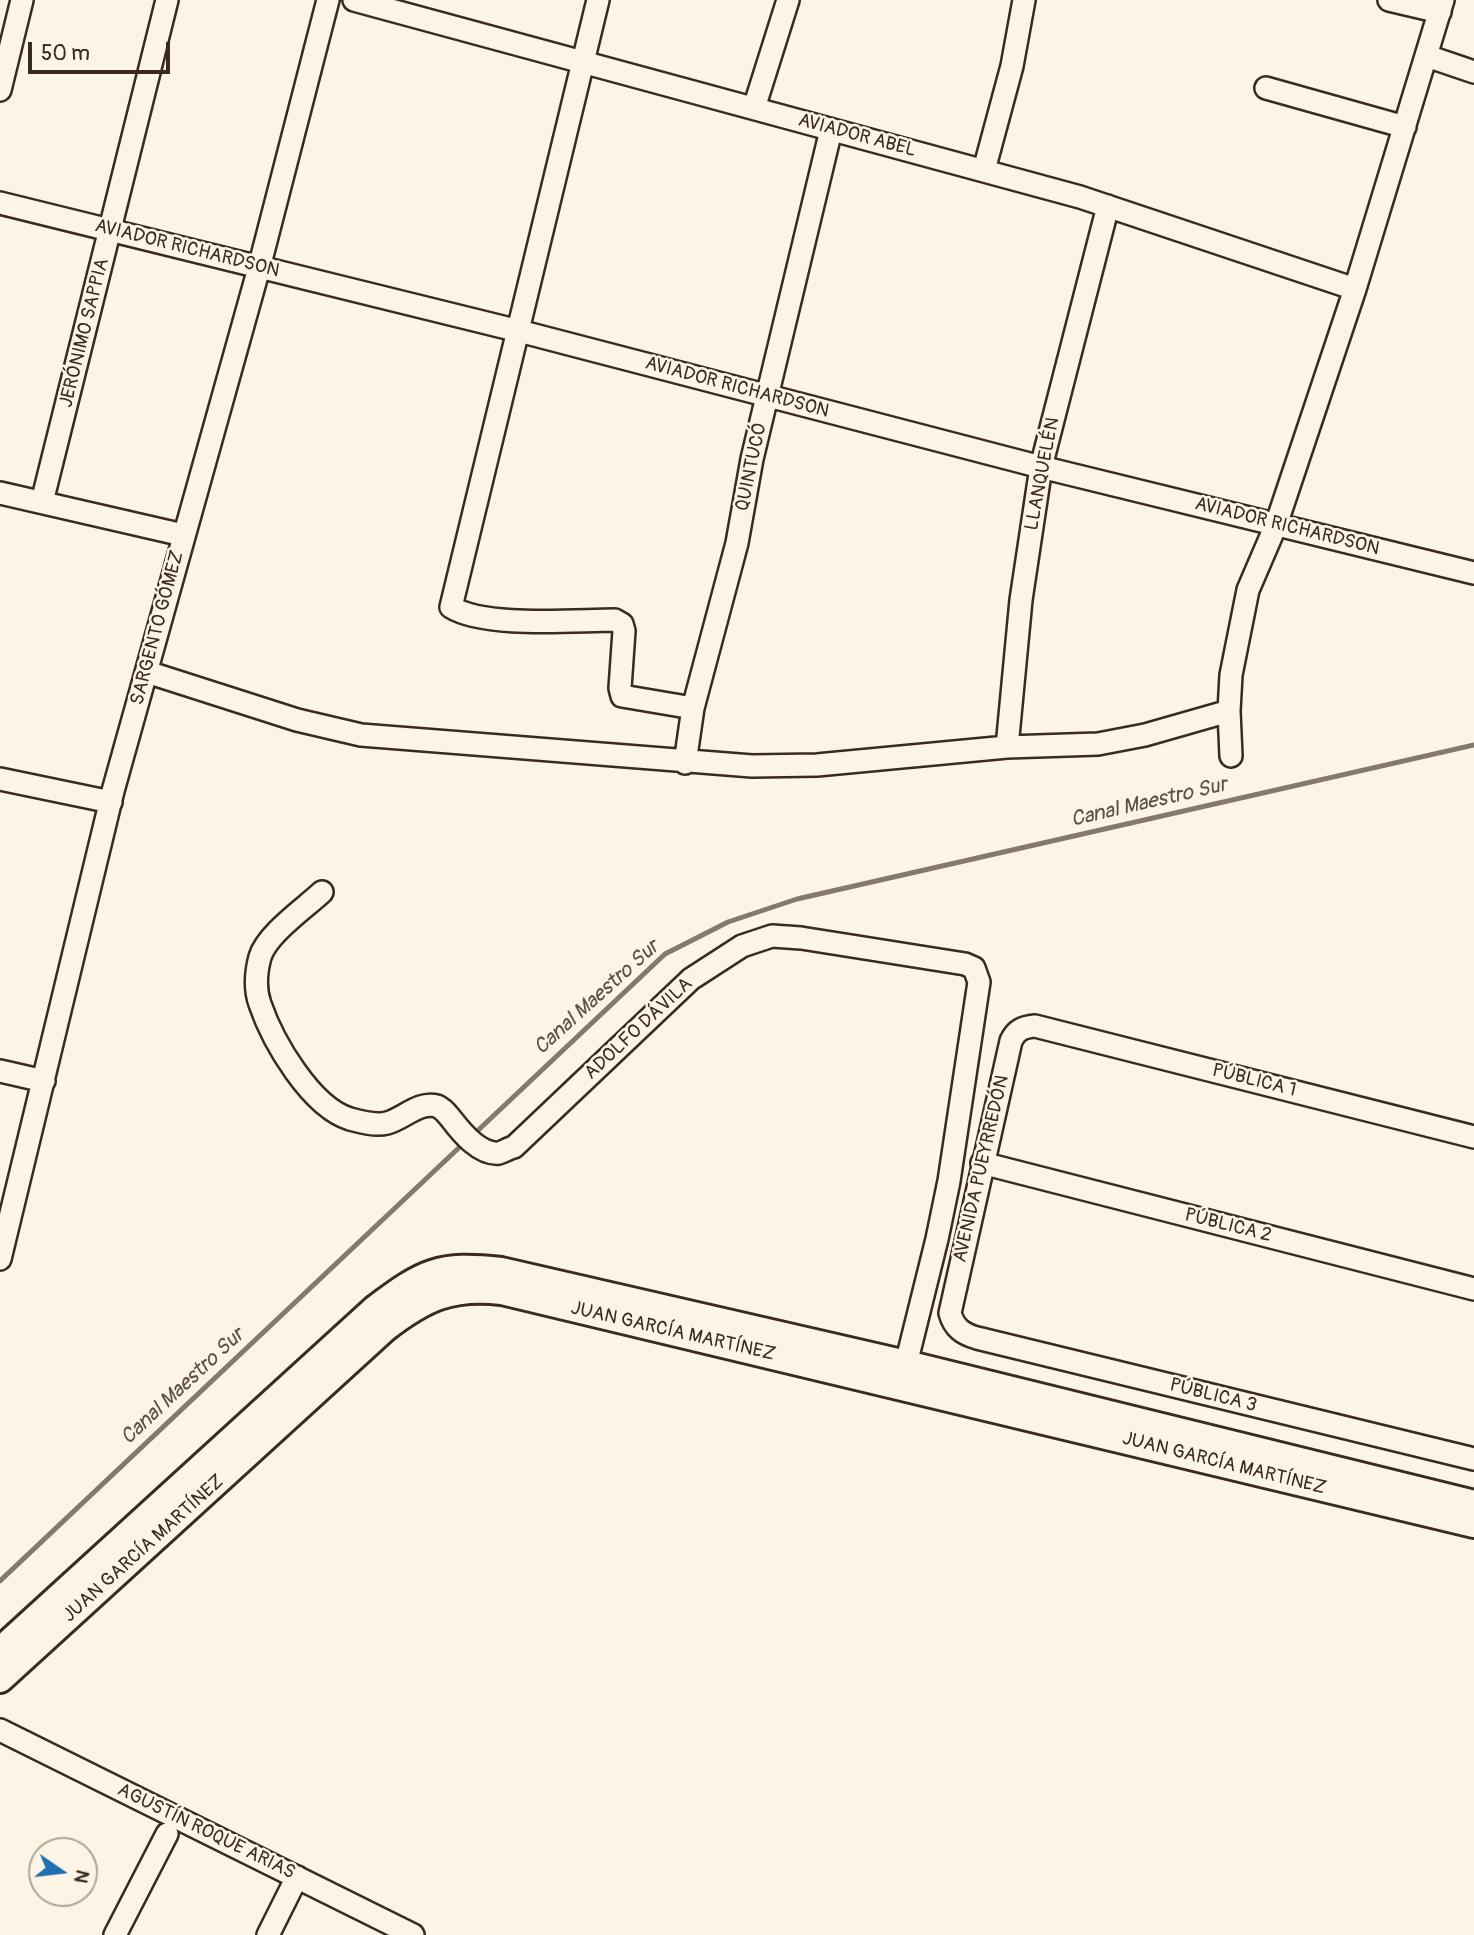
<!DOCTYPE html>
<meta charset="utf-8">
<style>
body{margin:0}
#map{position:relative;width:1474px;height:1935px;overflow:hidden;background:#fcf5e5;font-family:Pangolin,sans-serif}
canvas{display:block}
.north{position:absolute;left:28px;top:1837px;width:70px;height:70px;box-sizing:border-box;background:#fcf5e5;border:2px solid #afa495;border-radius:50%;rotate:104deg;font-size:19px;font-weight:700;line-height:28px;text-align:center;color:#3b2a1e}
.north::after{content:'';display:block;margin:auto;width:24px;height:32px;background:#1f6fb2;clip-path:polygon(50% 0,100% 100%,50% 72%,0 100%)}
.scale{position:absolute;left:28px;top:42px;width:142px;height:32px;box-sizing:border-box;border:4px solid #3b2a1e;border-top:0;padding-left:9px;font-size:21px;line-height:24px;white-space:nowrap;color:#3b2a1e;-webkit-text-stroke:5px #fcf5e5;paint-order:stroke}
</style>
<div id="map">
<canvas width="1474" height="1935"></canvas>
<div class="north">N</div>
<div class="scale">50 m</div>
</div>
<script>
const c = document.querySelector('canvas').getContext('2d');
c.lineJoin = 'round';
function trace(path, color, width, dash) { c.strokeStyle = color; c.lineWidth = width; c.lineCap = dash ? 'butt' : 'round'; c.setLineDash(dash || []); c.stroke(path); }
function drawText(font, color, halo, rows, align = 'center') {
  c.font = font + ' Pangolin,sans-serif'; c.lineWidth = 5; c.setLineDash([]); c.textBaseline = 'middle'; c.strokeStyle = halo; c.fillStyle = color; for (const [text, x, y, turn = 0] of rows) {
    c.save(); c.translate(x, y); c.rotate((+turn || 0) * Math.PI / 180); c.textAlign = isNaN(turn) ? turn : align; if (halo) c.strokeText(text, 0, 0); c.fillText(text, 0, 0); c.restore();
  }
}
trace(new Path2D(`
 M472,1136L665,954L728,922L797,899L1474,745
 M0,1581L465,1142`), '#85796b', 5);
const minor = new Path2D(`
 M354,0L1080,197L1355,289
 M598,0L451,607C485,628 573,620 615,620L622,624L624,631L620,688L622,696L693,708
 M1389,0L1440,12
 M1427,56L1474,72
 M1266,88L1405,127
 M0,90L22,0
 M754,108L788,0
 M984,170L1012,66L1024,0
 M0,203L519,331L1041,467L1474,573
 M0,493L183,535
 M42,502L167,0
 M147,672L297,720L361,735L752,766L817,765L1007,747L1098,744L1145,735L1229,711
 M1007,747L1021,600L1041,467L1108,206
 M1231,756L1229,711L1231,675L1248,590L1276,525L1355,289L1443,0
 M685,763L693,708L737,543L752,459L831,130
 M0,779L111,802
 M322,892C305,908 267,934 260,957C256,972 255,990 260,1004C273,1042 311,1107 350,1119C361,1122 376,1126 387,1123C403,1119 419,1101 437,1106C444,1109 447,1114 452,1120C462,1133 480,1155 499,1153C503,1152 509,1148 514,1147L691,979L742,946L772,936L801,938L965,964L974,968L979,982L949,1181L937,1239L906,1364
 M0,1071L44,1081
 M1474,1137L1035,1026C1023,1027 1016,1030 1011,1041L950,1313C954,1328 963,1334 977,1338L1474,1459
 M982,1163L1474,1289
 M0,1259L113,791L259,268L328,0
 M0,1730L413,1935
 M115,1935L167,1834
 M268,1935L297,1877`);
const major = new Path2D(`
 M0,1651L375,1309C424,1272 439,1264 501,1271L906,1364L1474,1504
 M0,1679L385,1328C424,1298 451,1285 502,1291L1474,1524`);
trace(minor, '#3b2a1e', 26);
trace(major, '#3b2a1e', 32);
trace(minor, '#fcf5e5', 21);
trace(major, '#fcf5e5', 26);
drawText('19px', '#3b2a1e', '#fcf5e5', [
 ["AVIADOR ABEL",857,136,15],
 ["AVIADOR RICHARDSON",187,249,14],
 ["JERÓNIMO SAPPIA",85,333,-76],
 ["AVIADOR RICHARDSON",737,388,15],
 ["QUINTUCÓ",752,467,-78],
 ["LLANQUELÉN",1043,474,-79],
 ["AVIADOR RICHARDSON",1287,527,14],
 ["SARGENTO GÓMEZ",158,628,-75],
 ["ADOLFO DÁVILA",639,1029,-43],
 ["PÚBLICA 1",1254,1081,14],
 ["AVENIDA PUEYRREDÓN",982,1169,-77],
 ["PÚBLICA 2",1228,1226,14],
 ["JUAN GARCÍA MARTÍNEZ",673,1332,13],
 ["PÚBLICA 3",1213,1396,14],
 ["JUAN GARCÍA MARTÍNEZ",1224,1464,14],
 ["JUAN GARCÍA MARTÍNEZ",144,1549,-42],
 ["AGUSTÍN ROQUE ARIAS",206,1832,26]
]);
drawText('italic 21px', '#605144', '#fcf5e5', [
 ["Canal Maestro Sur",1149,803,-13],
 ["Canal Maestro Sur",597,998,-42],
 ["Canal Maestro Sur",183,1387,-43]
]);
</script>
